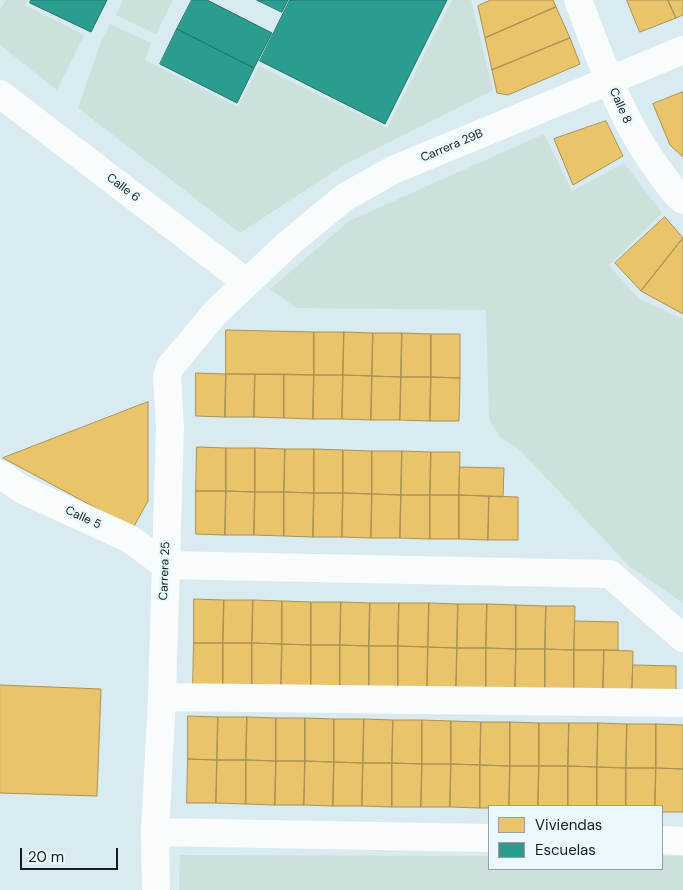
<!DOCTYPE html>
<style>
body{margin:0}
#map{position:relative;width:683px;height:890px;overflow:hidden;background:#d9eaf0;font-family:"DM Sans",sans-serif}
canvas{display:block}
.legend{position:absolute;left:488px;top:805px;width:175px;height:65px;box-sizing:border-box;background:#ebf8fd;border:1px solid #94a1a5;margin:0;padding:6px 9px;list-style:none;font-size:15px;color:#121e22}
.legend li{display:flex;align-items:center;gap:10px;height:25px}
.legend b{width:25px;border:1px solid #94a1a5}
.scale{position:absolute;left:20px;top:848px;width:98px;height:22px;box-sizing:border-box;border:2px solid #121e22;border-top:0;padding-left:6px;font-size:15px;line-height:18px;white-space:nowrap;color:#121e22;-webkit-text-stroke:4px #ebf8fd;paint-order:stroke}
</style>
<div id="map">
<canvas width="683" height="890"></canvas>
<ul class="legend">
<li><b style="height:14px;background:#e9c46a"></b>Viviendas</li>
<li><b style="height:14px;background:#2a9d8f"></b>Escuelas</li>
</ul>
<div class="scale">20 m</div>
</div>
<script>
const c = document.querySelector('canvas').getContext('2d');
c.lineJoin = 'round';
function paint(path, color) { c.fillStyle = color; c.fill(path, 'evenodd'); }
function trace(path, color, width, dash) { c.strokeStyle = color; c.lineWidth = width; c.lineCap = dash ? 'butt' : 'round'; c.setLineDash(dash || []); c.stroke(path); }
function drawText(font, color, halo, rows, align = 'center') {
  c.font = font + ' "DM Sans",sans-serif'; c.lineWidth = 5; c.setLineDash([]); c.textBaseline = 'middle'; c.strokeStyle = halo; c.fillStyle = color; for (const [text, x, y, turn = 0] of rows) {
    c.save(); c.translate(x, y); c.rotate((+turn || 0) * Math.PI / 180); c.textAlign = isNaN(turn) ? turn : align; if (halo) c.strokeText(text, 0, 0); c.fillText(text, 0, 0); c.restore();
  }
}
paint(new Path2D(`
 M6,0H28L25,5L84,35L57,90L0,45V10Z
 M123,0H173L156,34L116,15Z
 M452,0H471L493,90L342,166L240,233L78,108L101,42L110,24L151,43L145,60L238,107L259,66L387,128Z
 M544,134L572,191L624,163L662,213L609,265L638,298L683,319V603L629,566L520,450L499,436L489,419L486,310L296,308L270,289L349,221Z
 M180,855L489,856V869H662V856H683V890H179Z`), '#cce1db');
const homes = new Path2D(`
 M491,0H553L556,7L485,38L478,6Z
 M627,0H668L676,18L640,32Z
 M668,0H683V15L676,18Z
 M556,7L570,38L492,70L485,38Z
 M570,38L580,64L508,95L497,93L492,70Z
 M683,92V157L670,145L653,104Z
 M606,121L623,156L573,185L554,139Z
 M665,217L683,238L641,291L615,263Z
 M683,238V314L641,291Z
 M226,330L314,332V375L226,374Z
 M314,332H344L343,375H314Z
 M344,332L373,333L372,376L343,375Z
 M373,333H402L401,377L372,376Z
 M402,333L431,334V377H401Z
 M431,334H460V378L431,377Z
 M196,373L226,374L225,417L196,416Z
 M226,374H255L254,417H225Z
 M255,374H284V418L254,417Z
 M284,374L314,375L313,419L284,418Z
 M314,375H343L342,419H313Z
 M343,375L372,376L371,420L342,419Z
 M372,376L401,377L400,420H371Z
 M401,377H431L430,421L400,420Z
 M431,377L460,378L459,421H430Z
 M148,402V501L133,528L3,458Z
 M197,447L226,448V491H196Z
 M226,448H255V492L226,491Z
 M255,448L285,449L284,492H255Z
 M285,449H314V493L284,492Z
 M314,449L343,450V493H314Z
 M343,450L372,451V494L343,493Z
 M372,451H402L401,495L372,494Z
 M402,451L431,452L430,495H401Z
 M431,452H460L459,495H430Z
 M460,467L504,468L503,497L459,495Z
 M196,491H226L225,535L196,534Z
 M226,491L255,492L254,535H225Z
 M255,492H284V536L254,535Z
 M284,492L314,493L313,537L284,536Z
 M314,493H343L342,537H313Z
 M343,493L372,494L371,538L342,537Z
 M372,494L401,495L400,538H371Z
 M401,495H430V539L400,538Z
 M430,495H459V539H430Z
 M459,495L489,496L488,540L459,539Z
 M489,496L518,497V540H488Z
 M194,599L224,600L223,643H194Z
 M224,600H253L252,643H223Z
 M253,600L282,601V644L252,643Z
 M282,601L311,602V645L282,644Z
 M311,602H341L340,645H311Z
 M341,602L370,603L369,646L340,645Z
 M370,603H399L398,646H369Z
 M399,603H429L428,647L398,646Z
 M429,603L458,604L457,648L428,647Z
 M458,604H487L486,648H457Z
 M487,604L516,605V649L486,648Z
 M516,605L546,606L545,649H516Z
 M546,606H575L574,650L545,649Z
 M575,621L618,622V650H574Z
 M194,643H223V687L193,686Z
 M223,643H252V687H223Z
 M252,643L282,644L281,687H252Z
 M282,644L311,645V688L281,687Z
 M311,645H340V689L311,688Z
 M340,645L369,646V689H340Z
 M369,646H398V690L369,689Z
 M398,646L428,647L427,690H398Z
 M428,647L457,648L456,691L427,690Z
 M457,648H486V691H456Z
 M486,648L516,649L515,692L486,691Z
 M516,649H545V693L515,692Z
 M545,649L574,650V693H545Z
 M574,650H604L603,694L574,693Z
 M604,650L633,651L632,694H603Z
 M633,665L676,666V695L632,694Z
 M0,685L101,689L97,796L0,793Z
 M188,716L218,717L217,760L188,759Z
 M218,717H247L246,760H217Z
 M247,717L276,718V761L246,760Z
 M276,718H305V761H276Z
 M305,718L334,719V762L305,761Z
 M334,719H364L363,763L334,762Z
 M364,719L393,720L392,763H363Z
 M393,720H422V764L392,763Z
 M422,720L451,721V764H422Z
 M451,721L481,722L480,765L451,764Z
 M481,722H510V766L480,765Z
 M510,722L539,723V766H510Z
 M539,723H569L568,766H539Z
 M569,723H598L597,767L568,766Z
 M598,723L627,724L626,768L597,767Z
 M627,724H656V768H626Z
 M656,724L683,725V769L656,768Z
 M188,759L217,760L216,803H187Z
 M217,760H246V804L216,803Z
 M246,760L276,761L275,805L246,804Z
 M276,761H305L304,805H275Z
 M305,761L334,762L333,806L304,805Z
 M334,762L363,763L362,806H333Z
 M363,763H392V807L362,806Z
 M392,763L422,764L421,807H392Z
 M422,764H451L450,807H421Z
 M451,764L480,765V808L450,807Z
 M480,765L510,766L509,806H489V808H480Z
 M510,766H539L538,806H509Z
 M539,766H568V806H538Z
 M568,766L597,767V806H568Z
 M597,767L626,768V806H597Z
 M626,768H656L655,806H626Z
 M656,768L683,769V812H662V806H655Z`);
paint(homes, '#e9c46a');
trace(homes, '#a89254', 1);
const schools = new Path2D(`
 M31,0H107L91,32L30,3Z
 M192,0H207L272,33L254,68L177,29Z
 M257,0H288L282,12Z
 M290,0H447L385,124L260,61Z
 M177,29L254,68L237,103L160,64Z`);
paint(schools, '#2a9d8f');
trace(schools, '#23776e', 1);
trace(new Path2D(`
 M578,0C601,60 621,121 661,174C668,183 674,193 683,200
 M0,94L246,282
 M0,474L23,490L130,539L165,565L610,574L683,638
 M162,697L683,703
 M155,832L489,838
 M662,840L683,841
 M156,890L155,832L162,697L170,428L167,377L170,367L216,312L289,243L345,197L393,170L683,50`), '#f9fcfd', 28);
drawText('12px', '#121e22', '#ebf8fd', [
 ["Calle 8",620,106,66],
 ["Carrera 29B",452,146,-23],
 ["Calle 6",123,188,37],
 ["Calle 5",83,518,25],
 ["Carrera 25",165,571,-88]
]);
</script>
